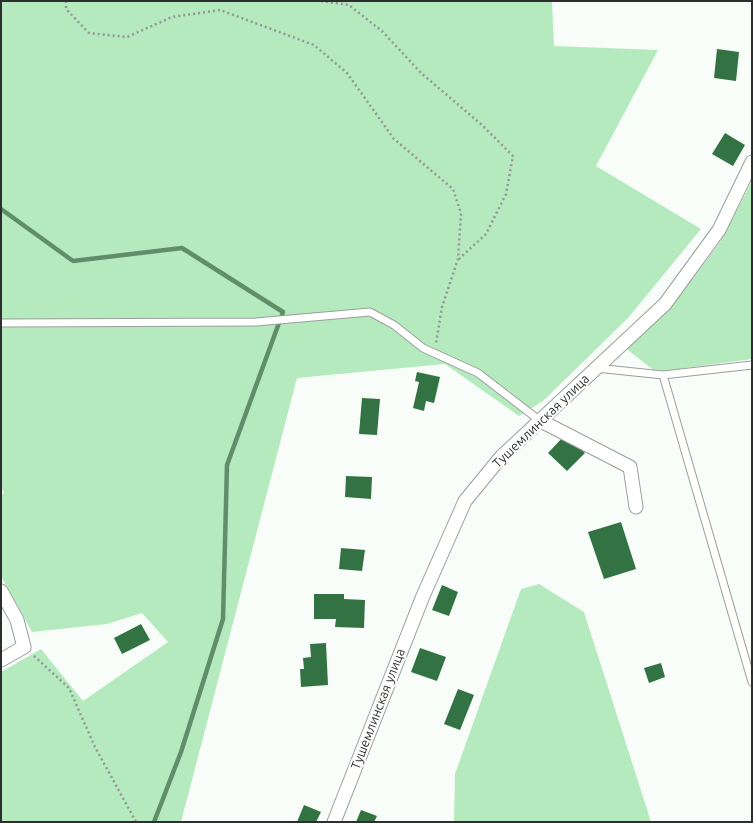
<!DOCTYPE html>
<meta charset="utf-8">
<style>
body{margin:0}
#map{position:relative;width:753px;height:823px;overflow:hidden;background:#f9fdf9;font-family:Ubuntu,sans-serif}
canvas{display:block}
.frame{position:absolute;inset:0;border:2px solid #2d2f2e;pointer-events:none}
</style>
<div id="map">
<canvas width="753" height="823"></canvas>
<div class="frame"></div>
</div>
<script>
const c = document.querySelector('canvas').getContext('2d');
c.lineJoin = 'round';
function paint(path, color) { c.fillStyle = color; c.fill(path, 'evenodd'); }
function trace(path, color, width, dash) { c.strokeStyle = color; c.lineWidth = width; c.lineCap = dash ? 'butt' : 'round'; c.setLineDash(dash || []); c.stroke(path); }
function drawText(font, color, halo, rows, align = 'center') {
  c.font = font + ' Ubuntu,sans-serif'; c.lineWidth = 4; c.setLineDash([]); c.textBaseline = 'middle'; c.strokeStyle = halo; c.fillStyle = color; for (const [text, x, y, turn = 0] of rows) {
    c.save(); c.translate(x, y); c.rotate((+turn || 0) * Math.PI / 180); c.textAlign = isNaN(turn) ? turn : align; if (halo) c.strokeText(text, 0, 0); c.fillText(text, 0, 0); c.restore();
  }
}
paint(new Path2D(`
 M1,1H552L554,46L658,50L596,166L701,229L628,318L543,401L519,416L445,364L297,378L181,822H1V672L41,649L83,701L168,642L142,613L107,624L32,632L1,576V495L4,493L1,487Z
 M752,181V359L656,372L624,347L672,306L721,241Z
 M539,584L584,612L651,822H454L455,774L521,589Z`), '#b4eabd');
trace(new Path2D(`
 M1,209L73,261L182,248L283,312L227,465L223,619L181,752L154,822`), '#608e69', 4.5);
paint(new Path2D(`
 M717,49L739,52L736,81L714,78Z
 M725,133L745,145L733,166L712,154Z
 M417,372L440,377L434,403L426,401L424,411L413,408L419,382L415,381Z
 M362,398L380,399L377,435L359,434Z
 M565,435L585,453L567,471L548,453Z
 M346,476L372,477L371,499L345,497Z
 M621,522L636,569L604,579L588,532Z
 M341,548L365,550L362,571L339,569Z
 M442,585L458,592L449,616L432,610Z
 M314,594H344V599L365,600L364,628L335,627L336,619H314Z
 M141,624L150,640L122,654L114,638Z
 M326,643L328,685L301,687L300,669H304L303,658L311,657L310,644Z
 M420,648L446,657L437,681L411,672Z
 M661,663L665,677L649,683L644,668Z
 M458,689L474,695L460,730L444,724Z
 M304,805L321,812L316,822H297Z
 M361,810L377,816L374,822H356Z`), '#337242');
const lane = new Path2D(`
 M1,323L256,322L370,312L394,325L423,348L478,373L539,420
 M596,368L663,375L752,365
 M663,375L752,682`);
const street = new Path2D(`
 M539,420L630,467L636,507
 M1,591L17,620L24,647L1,660
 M334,822L423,596L465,501L501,457L665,304L719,230L752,162`);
trace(lane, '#9b9f9b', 9);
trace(street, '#9b9f9b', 15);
trace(new Path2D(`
 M66,1V9L89,33L127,37L172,17L220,10L314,45L347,73L394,139L453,189L461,213L458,259L442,307L436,343
 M321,1L349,5L383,32L421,73L482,125L513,156L506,194L486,234L459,259
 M34,656L69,688L95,747L136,822`), '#949794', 2.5, [2, 3]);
trace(lane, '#fff', 7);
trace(street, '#fff', 13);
drawText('13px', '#2d2f2e', '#fff', [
 ["Тушемлинская улица",541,421,-44],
 ["Тушемлинская улица",378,709,-69]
]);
</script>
